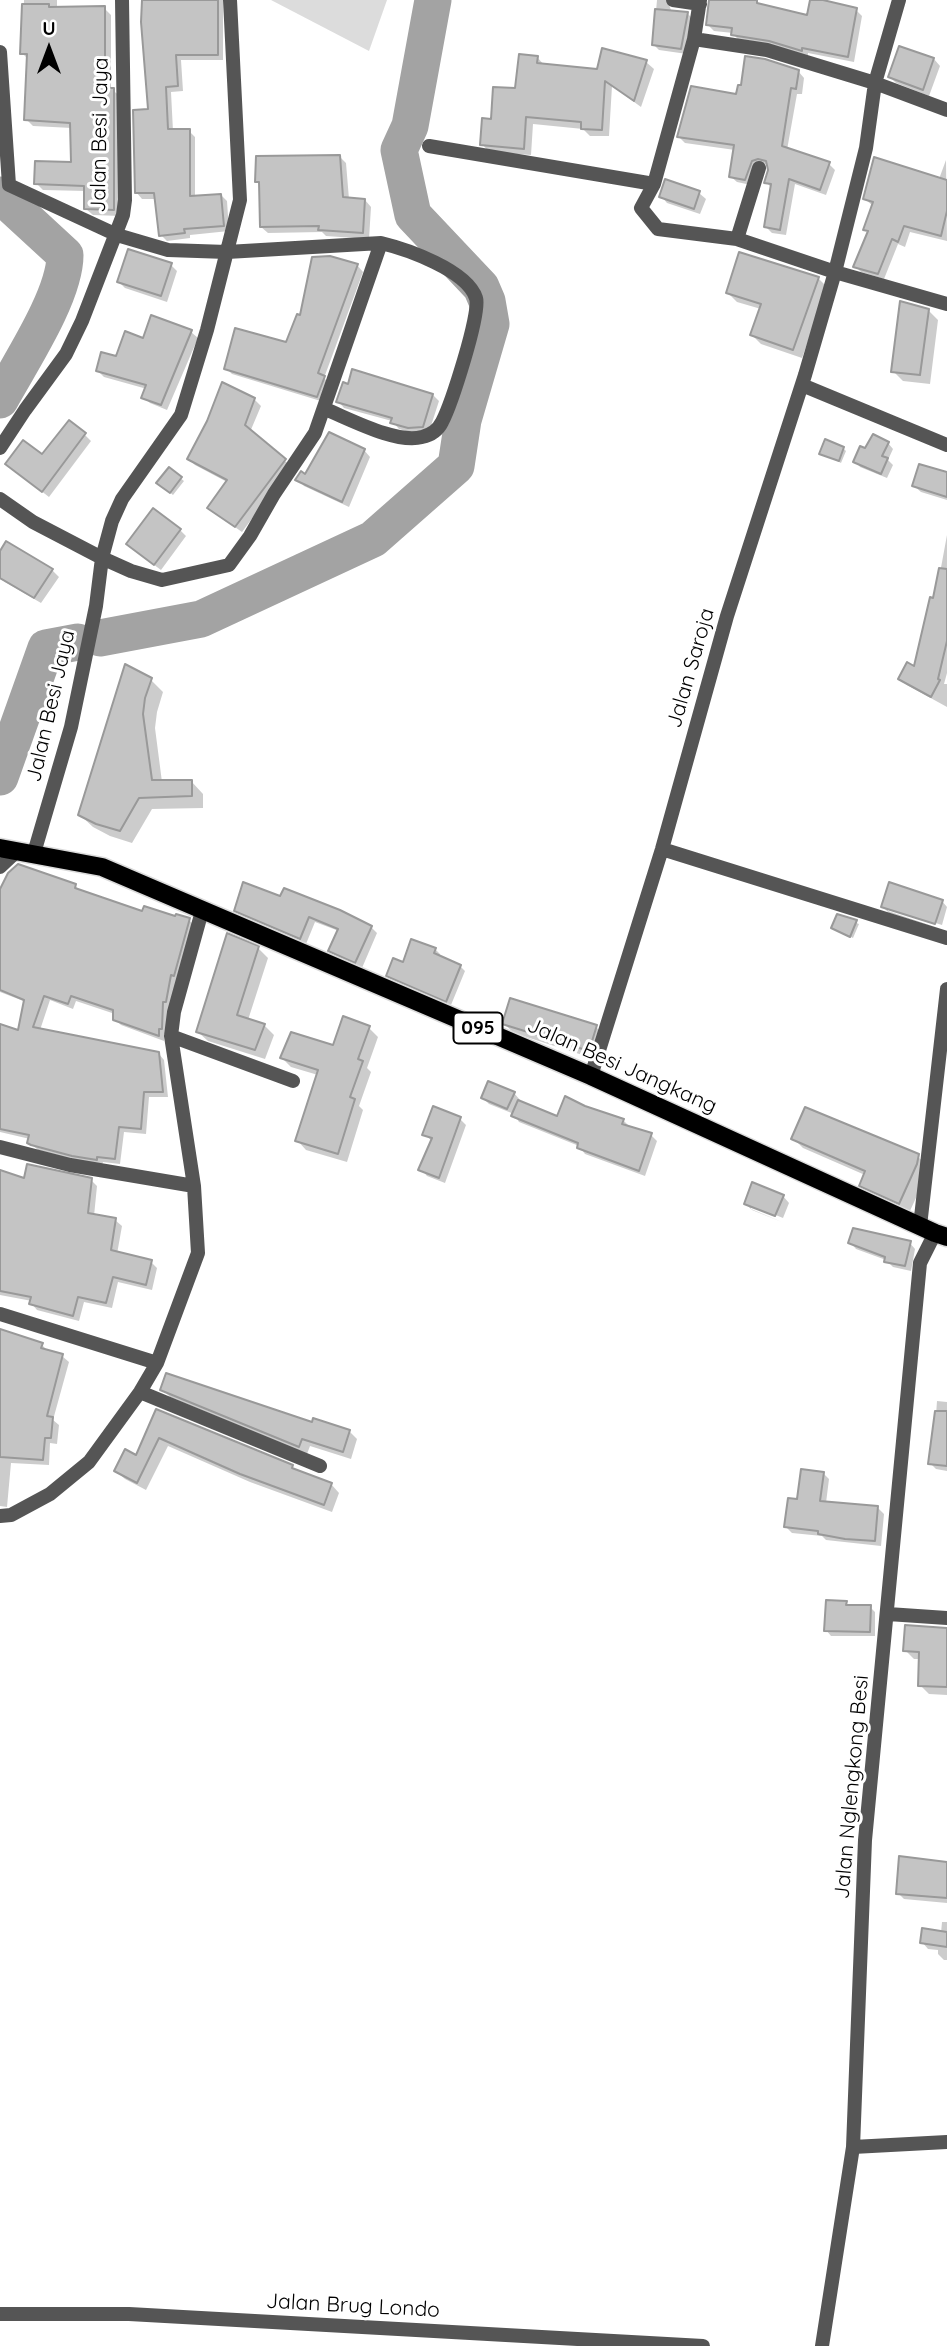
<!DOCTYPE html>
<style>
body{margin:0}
#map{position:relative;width:947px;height:2346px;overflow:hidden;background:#fff;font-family:Quicksand,sans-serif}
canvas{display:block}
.north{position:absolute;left:14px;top:14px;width:70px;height:70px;-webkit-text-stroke:5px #fff;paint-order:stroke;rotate:0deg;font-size:19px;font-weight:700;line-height:28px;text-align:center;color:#000}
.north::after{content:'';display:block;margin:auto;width:24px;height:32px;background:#000;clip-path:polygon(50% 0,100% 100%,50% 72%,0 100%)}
</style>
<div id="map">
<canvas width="947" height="2346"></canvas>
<div class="north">U</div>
</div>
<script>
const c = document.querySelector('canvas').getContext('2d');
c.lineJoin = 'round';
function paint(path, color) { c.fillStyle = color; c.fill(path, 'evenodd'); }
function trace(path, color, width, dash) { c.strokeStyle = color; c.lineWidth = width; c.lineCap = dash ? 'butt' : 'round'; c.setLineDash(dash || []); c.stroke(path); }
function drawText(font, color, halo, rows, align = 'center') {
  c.font = font + ' Quicksand,sans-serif'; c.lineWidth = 6; c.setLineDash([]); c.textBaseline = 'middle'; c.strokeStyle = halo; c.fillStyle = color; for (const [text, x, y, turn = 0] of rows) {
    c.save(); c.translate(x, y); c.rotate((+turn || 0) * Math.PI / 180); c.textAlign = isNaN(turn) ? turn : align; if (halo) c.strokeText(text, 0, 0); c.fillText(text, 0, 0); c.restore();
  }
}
paint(new Path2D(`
 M271,0H387L369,51Z`), '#dcdcdc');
paint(new Path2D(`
 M24,0H57V8H104L111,15V89L120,96V216L93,215L86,209V191L43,190L36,183L73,164L72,128L33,126L26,119L29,60L22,53Z
 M144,0H223V60H181L183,91L171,92L173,131H189L195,137V197L221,195L227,201L229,231L190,235V238L167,241L161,235L156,199H142L136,192L150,111Z
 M657,0H673L669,5L671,10L688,14L694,20L687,54L659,50L653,44Z
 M738,0L808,17L812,0L856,10L862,16L854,62L808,53V56L739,41L733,33L714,31L708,25Z
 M900,48L934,59L940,66L929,96L896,83L890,77Z
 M537,57L545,66L598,71L646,62L654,69L641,107L612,86L609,136H590L583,129L533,124L531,155L489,152L482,144L492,121Z
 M798,71L804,78L802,94H797L787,150L829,164L835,170L826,195L795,184L786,235L772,233L766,227L772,188L766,182L770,170L769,165L764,164L758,167L751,185L737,182L730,176L735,150L685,143L679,137L738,96Z
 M340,157L346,163L349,199L365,200L371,207L369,239L326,236L322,232L268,233L261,227V185L257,181Z
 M946,160L947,241L910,232L905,247L898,244L884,279L861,272L855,266L869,233L865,229L873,206L865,199L939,179Z
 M699,193L706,199L700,214L667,203L661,196Z
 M171,265L177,271L167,302L125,288L119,282Z
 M357,265L363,272L324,378L330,384L324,402L232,374L226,368L288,344L301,317Z
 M818,278L827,287L802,358L761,344L752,335L761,309L737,302L728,293Z
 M928,310L938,320L930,384L903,381L893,371Z
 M152,318L191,332L198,338L167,410L150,403L143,397L147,389L104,377L98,371L144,340Z
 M433,395L439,401L429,432L416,434L399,429L392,421L344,408L338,401Z
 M254,399L261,406L250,432L291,466L242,532L216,514L227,482L195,465L189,459Z
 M85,435L91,441L49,497L14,470Z
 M888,443L893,449L888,460L893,465L887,478L860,467L855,461L866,450Z
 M843,448L846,451L841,463L821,453Z
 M364,450L370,457L349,507L304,486L298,479Z
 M169,469L184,481L173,495L161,485Z
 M947,474V500L921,492L914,486Z
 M180,530L186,536L161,570L134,550Z
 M947,535V673L944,684H947V707L907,685L900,679L915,668L935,600Z
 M6,543L52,570L59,577L41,603L0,579V554Z
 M151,680L163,692L157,712L155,728L162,782L191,781L203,794V808L152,809L132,843L110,836L93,827L80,815Z
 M244,885L371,927L377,933L362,968L337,957L331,951L339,931L315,922L306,944L243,917L236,911Z
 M75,886L81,891L143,913L189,920L195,926L167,1034H164V1041L121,1025L115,1019V1014L76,1001L73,1009L50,1000L40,1030L159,1054L164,1060L168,1097H149L146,1134L124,1132L120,1164L103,1162L102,1165L79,1161L38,1150L29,1142L30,1139L0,1132V1026L20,1032L26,1002L0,992V892Z
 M942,901L947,907L942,925L888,908V911L941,929L889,913L883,907Z
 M838,916L859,924L853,938L833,928Z
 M258,948L268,958L248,1020L264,1025L274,1035L265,1059L208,1041L198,1032Z
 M435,949L440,954L439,957L460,966L465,971L451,1005L393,980L388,976L404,964Z
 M504,1024L596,1027L606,1037L598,1060L514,1033Z
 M369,1028L378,1037L367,1068L371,1072L359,1106L363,1110L347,1162L306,1150L297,1140L318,1075L291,1067L282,1058L334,1047Z
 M514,1093L520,1100L519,1102L558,1118L584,1108L623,1120L629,1126L651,1135L657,1141L645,1176L585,1154L579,1146L519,1122L514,1114L489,1104L483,1098Z
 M460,1119L466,1125L445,1183L427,1176L421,1169L432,1141L424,1134Z
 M793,1138L917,1156L928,1166L927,1174L909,1213L871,1195L861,1185L865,1175L803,1148Z
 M0,1172L26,1180H91L97,1186L94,1216L115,1220L122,1226L117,1254L151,1262L157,1268L152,1290L118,1282L112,1308L84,1302L79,1321L37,1310L31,1303L32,1301L0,1295Z
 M783,1196L789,1203L783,1218L751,1205V1209L782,1222L752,1210L746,1204Z
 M850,1242H909L915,1249L911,1271L893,1267L886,1260L856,1249Z
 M0,1331L42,1345L48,1351L62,1356L69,1362L53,1420L59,1425L57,1444L50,1443L49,1465L11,1463L7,1507L0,1506Z
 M162,1389L349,1431L357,1439L351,1459L310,1446L307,1454L170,1397Z
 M937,1401L947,1402V1471L936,1469L930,1463L934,1443Z
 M157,1411L331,1484L339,1493L332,1512L250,1482L168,1446L146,1490L125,1479L116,1471L137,1457Z
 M823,1473L829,1479L826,1503L878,1508L884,1514L881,1546L826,1540L822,1536L792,1533L786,1527L799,1501Z
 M846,1603L849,1607H870L875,1612V1636H831L826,1630Z
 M947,1629V1695L929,1694L920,1685L921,1659H914L905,1650Z
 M947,1863V1903L904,1899L898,1893Z
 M942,1922H947V1960H944L938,1954V1950L928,1949L922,1942L941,1933Z`), '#0003');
trace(new Path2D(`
 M0,195L65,255C65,296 20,363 0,400
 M100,638L201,619L373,539L456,466L463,420L491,324L487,301L481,287L413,215L399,150L410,126L433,0
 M0,777L46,648L78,642`), '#a3a3a3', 37);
const building = new Path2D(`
 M142,0H218V55H176L178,86L166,87L168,129H190V196L221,194L224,226L184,229L185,233L159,236L154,193H135L133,110L148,109L141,22Z
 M709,0H757V3L807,15L810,0H823L857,8L848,57L802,48V51L769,41L731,35L732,28L706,25Z
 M22,4H49V7L105,6V88H114V210L84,209V186L34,184L35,161L71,162L70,123L24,120L27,54H20Z
 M655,9L688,12L681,49L652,45Z
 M899,46L934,58L923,90L888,77Z
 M602,48L647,60L634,101L605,81L602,130L581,129V122L526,117L524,149L480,145L482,118L491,119L493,87L515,88L519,54L538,56L537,63L597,69Z
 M745,56L765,59L799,70L796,89L791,88L782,146L830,162L820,190L789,179L780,230L764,227L771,184L764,183L768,170L766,161L758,159L752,161L745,180L729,177L734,145L677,137L691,86L736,94L738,85H741Z
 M340,155L343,197L365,199L363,233L318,230L319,226L260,227L259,182H255L256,156Z
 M874,157L947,180V211L941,236L904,226L898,242L892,239L878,274L853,267L868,231L863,230L873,202L863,199Z
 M665,179L700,191L694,209L659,197Z
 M128,249L172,263L161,296L117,282Z
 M739,252L819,277L793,350L750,335L761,304L726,293Z
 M330,256L358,264L318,373L325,376L317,397L224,369L235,328L286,342L297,314L300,315L312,257Z
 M900,301L929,309L920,375L891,372Z
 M151,315L192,330L161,405L141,398L146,385L96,371L101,352L116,356L125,331L143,338Z
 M352,369L433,394L423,427L408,428L390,423L392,418L336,402L343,382L348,384Z
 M222,382L255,398L245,425L286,459L235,527L207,508L227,480L187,459L207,421Z
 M69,420L86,433L42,492L5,464L23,440L42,454Z
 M329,432L365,449L342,502L295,480L301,471L305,474Z
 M873,434L889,442L882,456L888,458L881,474L853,462L860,446L865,448Z
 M825,439L844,447L839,461L819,454Z
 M919,464L947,472V497L912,486Z
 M169,467L182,477L170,493L156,483Z
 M153,508L181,529L154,565L126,544Z
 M6,541L53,569L34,598L0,578V551Z
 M939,568L947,569V641L938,679L940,680L931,697L898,679L907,662L914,666L930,597L933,598Z
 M125,664L152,678L145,698L143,714L152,780H192V796L139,798L120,831L96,824L78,815Z
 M18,864L76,884L75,888L142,911L144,906L175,916L176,914L190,918L174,976L171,975L166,1002H163L162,1029H159V1036L113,1020V1010L71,996L68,1004L44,996L33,1027L159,1052L163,1092H144L141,1129L119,1127L115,1159L97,1157V1160L72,1156L31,1145L27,1143L29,1135L0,1129V1024L18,1030L24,1000L0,990V889L8,873Z
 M243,882L280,896L284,888L340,910L372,926L355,963L328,951L338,929L309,917L300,939L234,911Z
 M889,882L943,900L935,924L881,907Z
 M837,914L857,920L850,937L831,928Z
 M227,933L259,946L237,1015L265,1024L255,1050L196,1032Z
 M411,939L436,948L434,953L461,965L446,1002L386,976L393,958L403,962Z
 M510,998L597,1025L589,1051L502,1024Z
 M343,1016L370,1026L358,1059L363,1061L350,1097L355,1099L338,1154L295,1141L318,1070L280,1058L291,1032L333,1045Z
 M488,1081L515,1092L507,1109L481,1098Z
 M565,1096L585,1106L624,1119L622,1124L652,1133L639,1171L577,1148L578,1143L511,1116L518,1100L557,1116Z
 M433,1106L461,1117L439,1178L418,1170L432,1138L422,1135Z
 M805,1107L919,1154L917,1164L899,1204L859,1186L865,1171L791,1139Z
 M27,1164L92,1178L88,1213L116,1218L111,1250L152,1260L146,1285L113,1277L106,1303L78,1297L73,1316L29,1304L31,1297L0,1291V1170L24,1178Z
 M752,1182L784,1195L775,1216L744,1204Z
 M853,1228L911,1241L905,1266L884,1262L885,1257L848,1243Z
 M0,1329L43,1343L41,1348L63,1354L47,1416L53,1417L51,1438H45L43,1460L0,1457Z
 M166,1373L312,1422L313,1418L350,1430L343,1452L302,1439L299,1447L160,1390Z
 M156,1409L293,1465L292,1468L332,1483L324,1505L240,1474L159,1438L137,1483L114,1471L125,1449L136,1455Z
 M935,1411H947V1466L928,1464Z
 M801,1469L824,1472L820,1501L878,1506L875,1541L845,1539L818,1534V1531L784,1527L788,1498L797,1499Z
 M826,1600L847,1601L846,1605H871L870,1632L824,1631Z
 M905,1625L947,1628V1687L918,1686L919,1652L903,1651Z
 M899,1856L947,1862V1898L896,1894Z
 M922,1928L947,1932V1947L920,1943Z`);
paint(building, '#c4c4c4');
trace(building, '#999', 2);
const primary = new Path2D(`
 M0,848L102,867L591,1076L935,1233L947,1237`);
trace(primary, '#dbdbdb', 21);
trace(new Path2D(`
 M673,0L700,4
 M899,0L875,83L947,110
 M694,39L654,184L641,208L658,229L737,239L835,272L947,304
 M0,52L9,185L117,235L168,250L227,252L381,243L315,433L274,494L250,536L229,565L162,580L131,571L102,558L112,521L122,499L181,415L207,330L240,200L230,0
 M429,146L654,184
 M737,239L759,168
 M802,385L947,445
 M325,409C350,419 396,444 422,437C431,435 438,430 442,422C451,405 481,313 476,298C467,270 406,249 381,243
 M0,448L25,410L66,354L82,321L123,215L125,200L122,0
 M0,499L33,522L102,558L96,606L71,727L34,853
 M662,849L947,938
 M0,867L16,852
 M171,1036L293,1081
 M591,1076L662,849L727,616L805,375L835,272L866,148L875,83L767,50L694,39L700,0
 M0,1147L70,1165L194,1186
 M920,1226L947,989
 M0,1314L157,1363
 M140,1392L320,1466
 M0,1516L11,1515L50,1494L89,1462L140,1392L157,1363L198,1253L194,1186L171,1036L174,1012L202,911
 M888,1614L947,1618
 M853,2147L947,2142
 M0,2314H129L703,2346
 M822,2346L853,2147L865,1840L920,1263L935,1233`), '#555', 14);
trace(primary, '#000', 18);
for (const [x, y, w] of [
 [478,1028,49]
]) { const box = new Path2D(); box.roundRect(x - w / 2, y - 15.5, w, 31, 5); c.fillStyle = '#fff'; c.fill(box); trace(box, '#000', 2); }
drawText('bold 19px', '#000', null, [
 ["095",478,1028]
]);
drawText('21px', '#000', '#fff', [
 ["Jalan Besi Jaya",100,135,-89],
 ["Jalan Saroja",691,668,-74],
 ["Jalan Besi Jaya",51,706,-77],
 ["Jalan Besi Jangkang",622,1066,24],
 ["Jalan Nglengkong Besi",852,1787,-85],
 ["Jalan Brug Londo",353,2306,3]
]);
</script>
